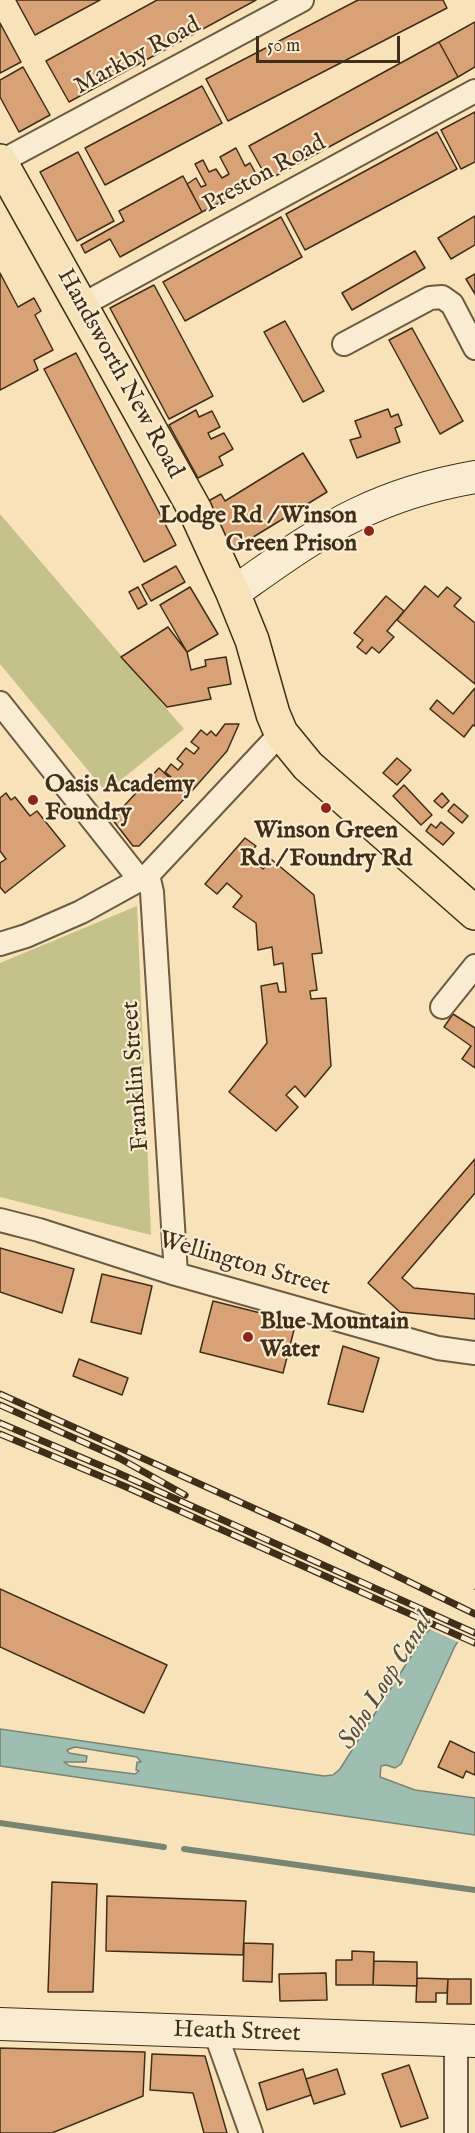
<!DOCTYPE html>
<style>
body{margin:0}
#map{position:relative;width:475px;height:2133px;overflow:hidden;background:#f8e2b9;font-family:"IM FELL English",serif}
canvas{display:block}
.scale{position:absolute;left:256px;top:36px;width:144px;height:27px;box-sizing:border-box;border:3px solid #402e19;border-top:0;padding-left:8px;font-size:18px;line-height:21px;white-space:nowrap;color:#402e19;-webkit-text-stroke:4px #faecd2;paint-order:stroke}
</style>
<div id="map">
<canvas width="475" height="2133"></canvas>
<div class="scale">50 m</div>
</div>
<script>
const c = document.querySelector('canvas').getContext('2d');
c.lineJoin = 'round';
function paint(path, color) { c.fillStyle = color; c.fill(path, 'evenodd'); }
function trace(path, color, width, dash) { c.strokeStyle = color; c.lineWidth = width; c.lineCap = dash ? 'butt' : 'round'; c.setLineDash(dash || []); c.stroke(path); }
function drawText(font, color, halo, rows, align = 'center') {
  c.font = font + ' "IM FELL English",serif'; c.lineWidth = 4.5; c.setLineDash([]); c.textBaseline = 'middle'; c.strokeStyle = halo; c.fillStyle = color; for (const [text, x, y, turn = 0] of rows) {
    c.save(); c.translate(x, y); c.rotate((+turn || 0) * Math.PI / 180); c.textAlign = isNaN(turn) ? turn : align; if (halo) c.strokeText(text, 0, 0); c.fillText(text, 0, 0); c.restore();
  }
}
paint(new Path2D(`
 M0,514L184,729L106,792L0,664Z
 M137,906L151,1235L0,1197V963Z`), '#c5c18a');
const water = new Path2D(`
 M475,1589V1616L455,1646L401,1764L395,1768L386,1765L381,1766L380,1777L415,1790L475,1798V1835L0,1766V1729L324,1776L333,1775L340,1769L425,1634ZM75,1747L137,1757L141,1762H137L136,1770L139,1771L135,1774L70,1766L64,1762H86L87,1756L69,1753L67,1750Z`);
paint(water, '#9dbeb0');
trace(water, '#788474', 1.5);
paint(new Path2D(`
 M471,1589L475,1590V1621L460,1643L427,1628Z`), '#f8e2b9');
trace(new Path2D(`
 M0,1823L164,1847
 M184,1849L475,1890`), '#788474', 6);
const building = new Path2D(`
 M16,0H100L35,35Z
 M157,0H256L69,102L46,61Z
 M358,0H443L447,8L228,121L206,79Z
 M475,22V67L458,77L439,42Z
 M0,23L21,62L0,73Z
 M439,42L458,77L268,180L249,146Z
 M23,67L50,115L19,132L0,97V80Z
 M202,86L222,123L105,185L85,148Z
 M475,112V162L461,169L441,130Z
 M437,132L457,169L305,250L286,214Z
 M236,148L245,166L250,163L260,181L202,212L187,184L196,178L201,187L206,185L195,164L203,160L209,172L216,169L222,178L229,174L220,157Z
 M78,152L114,221L77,241L40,172Z
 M183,176L202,212L120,257L110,239L85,253L81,245L124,221L119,211Z
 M475,216V245L451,259L438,238Z
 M281,217L302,257L185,321L163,282Z
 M415,251L425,268L352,310L342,293Z
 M0,273L18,307L34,298L41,311L35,315L53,350L34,360L38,370L0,390Z
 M475,274V294L466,279Z
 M154,285L213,396L169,419L110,308Z
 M285,321L324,391L303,402L264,332Z
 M412,328L463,421L440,434L389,340Z
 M76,353L176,545L144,562L44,369Z
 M388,409L391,417L398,414L402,425L395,428L400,442L357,458L350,440L361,437L355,421Z
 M196,410L199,417L212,411L220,427L208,433L211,439L224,433L233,449L219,457L223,465L198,478L169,425Z
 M303,453L327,492L232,550L203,504L221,494L225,501Z
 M176,566L185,582L151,601L142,585Z
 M425,586L438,597L447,587L461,598L454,606L475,623V684L397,620Z
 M138,587L147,604L138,609L129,592Z
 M190,587L218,634L187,652L160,605Z
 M386,596L404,611L387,631L394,637L379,653L372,647L366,654L357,647L363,640L354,633Z
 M168,627L187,652L191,670L206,666L205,660L226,657L231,684L208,688L211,699L167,707L121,657Z
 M475,688V726L473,725L464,737L430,709L437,700L453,714Z
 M225,724H239L227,751L190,793L165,772L171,764L178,770L183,764L177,759L186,748L194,754L199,748L191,742L201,730L207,735L211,731L216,736Z
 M397,758L411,770L397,785L383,773Z
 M159,768L188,795L139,846H133L112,819Z
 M404,785L432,815L421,825L393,796Z
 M6,793L11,800L15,797L30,816L37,811L65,846L5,893L0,887V863L6,859L0,851V798Z
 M442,793L449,801L442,808L434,801Z
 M454,804L468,816L462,823L448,811Z
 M441,822L454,833L443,845L426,831L431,824L436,828Z
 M245,838L256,846L247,855L263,869L271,859L314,895L322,953L312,954L317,990L310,991L311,999L326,998L331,1066L305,1097L295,1086L286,1095L298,1107L276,1131L229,1092L267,1043L261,986L277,983L279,992H286L283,963L274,965L272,947L258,950L256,923L233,907L242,896L227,883L217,894L205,884Z
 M453,1014L475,1028V1068L462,1059L471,1046L444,1027Z
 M475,1159V1193L402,1278L414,1288L475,1294V1319L400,1312L368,1283Z
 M0,1248L74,1269L62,1313L0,1292Z
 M102,1274L152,1286L141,1334L91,1322Z
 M213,1301L296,1322L283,1373L200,1352Z
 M343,1346L379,1358L363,1412L328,1404Z
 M79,1359L128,1378L122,1395L73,1376Z
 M0,1589L167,1665L144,1713L0,1647Z
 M450,1741L475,1753V1775L466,1771L463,1778L438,1767Z
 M52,1882L97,1884L93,1992H48Z
 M107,1896L246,1901L243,1955L106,1951Z
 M244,1943L273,1944L272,1982L243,1981Z
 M352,1951L374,1952L373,1985H336V1960H352Z
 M374,1961L417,1962V1986L373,1985Z
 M326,1973L327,2000L280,2001L279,1974Z
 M417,1978L448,1979L447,1993H436V2002H416Z
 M448,1979H471V2004H447Z
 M0,2048L145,2052L143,2096L52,2133H0Z
 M152,2054L205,2056L227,2133H204L193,2093L150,2090Z
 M409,2065L428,2118L401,2127L382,2074Z
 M303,2069L311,2095L267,2110L259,2083Z
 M337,2069L345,2094L314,2104L306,2079Z`);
paint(building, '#d8a276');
trace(building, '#402e19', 1.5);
const street = new Path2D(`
 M0,162L302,0
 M82,305L475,91
 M344,344L430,298L442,297L452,304L475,348
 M0,703L140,880
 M148,875L152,892L176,1274
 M0,944L26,936L81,912L148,875L281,733
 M442,1007L475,966
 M0,1220L39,1230L176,1274L438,1348L475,1353
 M215,2032L251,2133
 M456,2040V2133`);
const secondary = new Path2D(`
 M233,593C273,565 313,535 357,514C394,496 435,484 475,477
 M0,2024L475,2041`);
const primary = new Path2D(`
 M0,161L195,510L233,593L252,640L273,714L281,733L308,766L475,913`);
trace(street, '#6e5b41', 26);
trace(secondary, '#402e19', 34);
trace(primary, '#402e19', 36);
trace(street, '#faecd2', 22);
trace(secondary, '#faecd2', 32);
trace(primary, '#f8e2b9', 33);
const rail = new Path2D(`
 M0,1394L313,1535L475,1614
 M0,1405L119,1458L185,1495
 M0,1423L118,1473L475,1633
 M0,1434L124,1486L475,1643`);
trace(rail, '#402e19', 7);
trace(rail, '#faecd2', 4.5, [14]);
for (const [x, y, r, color] of [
 [369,531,6,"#8f2418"],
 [33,800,6,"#8f2418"],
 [326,808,6,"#8f2418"],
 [248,1337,6,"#8f2418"]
]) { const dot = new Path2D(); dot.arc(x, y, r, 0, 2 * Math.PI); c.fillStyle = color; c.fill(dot); trace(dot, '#faecd2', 2); }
drawText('24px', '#402e19', '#faecd2', [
 ["Markby Road",138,57,-28],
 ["Preston Road",265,175,-29],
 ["Handsworth New Road",119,374,61],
 ["Franklin Street",137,1076,-94],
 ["Wellington Street",244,1265,16],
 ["Heath Street",237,2033,2]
]);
drawText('bold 24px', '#402e19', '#faecd2', [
 ["Lodge Rd / Winson",357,517,"right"],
 ["Green Prison",357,545,"right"],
 ["Oasis Academy",45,786],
 ["Foundry",45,814],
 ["Winson Green",326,832,"center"],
 ["Rd / Foundry Rd",326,860,"center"],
 ["Blue Mountain",260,1323],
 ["Water",260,1351]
], 'left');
drawText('italic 26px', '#57523f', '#faecd2', [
 ["Soho Loop Canal",387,1682,-58]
]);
</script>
